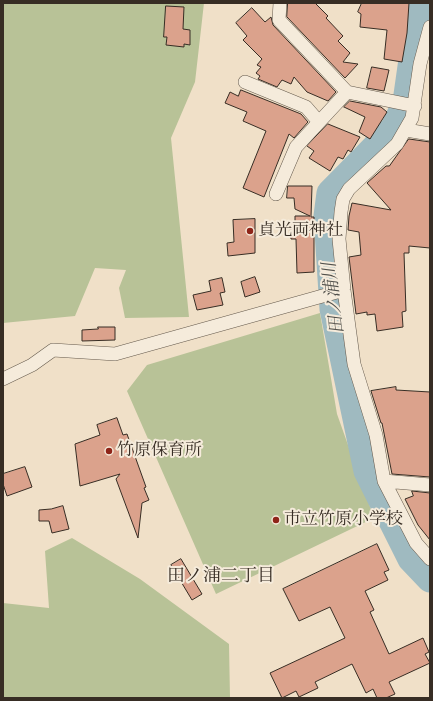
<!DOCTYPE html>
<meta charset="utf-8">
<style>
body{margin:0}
#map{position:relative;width:433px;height:701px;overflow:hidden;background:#f0e0c8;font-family:"IM FELL DW Pica",serif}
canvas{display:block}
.frame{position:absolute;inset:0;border:4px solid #372d24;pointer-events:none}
</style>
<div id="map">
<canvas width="433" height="701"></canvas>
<div class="frame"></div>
</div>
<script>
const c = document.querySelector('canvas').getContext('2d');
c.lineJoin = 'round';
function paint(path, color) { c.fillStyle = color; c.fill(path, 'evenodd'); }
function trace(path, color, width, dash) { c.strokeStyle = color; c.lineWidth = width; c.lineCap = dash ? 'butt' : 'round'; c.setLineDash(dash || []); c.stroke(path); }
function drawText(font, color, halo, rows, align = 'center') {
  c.font = font + ' "IM FELL DW Pica","Noto Serif JP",serif'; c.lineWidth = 4; c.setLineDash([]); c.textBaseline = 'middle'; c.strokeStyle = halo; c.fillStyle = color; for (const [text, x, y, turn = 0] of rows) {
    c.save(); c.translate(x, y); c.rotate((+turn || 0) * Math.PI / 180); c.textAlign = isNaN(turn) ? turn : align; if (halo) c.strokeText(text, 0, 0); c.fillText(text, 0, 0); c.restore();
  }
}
paint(new Path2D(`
 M3,3H204L195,82L171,138L189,317L125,318L119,288L126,270L95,268L75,316L3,323Z
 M320,313L337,414L374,518L216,594L127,391L147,365Z
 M72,538L140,579L229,644L230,698H3V603L49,608L45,551Z`), '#b8c297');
trace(new Path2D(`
 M420,3L406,102L394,128L330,193L327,216L333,309L367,471L411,559L430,579`), '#9fbac0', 27);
const building = new Path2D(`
 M288,3H315L328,16L326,18L343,36L338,41L350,53L343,62L358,64L345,78L287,17Z
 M362,3H409L407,33L402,62L384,59L387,30L360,27L361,14L358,12Z
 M166,6L184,7L183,29L190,30V45L184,44V47L166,45L167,37H164Z
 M252,8L265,22L271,17L273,25L336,92L328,101L307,92L294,77L291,84L282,80L277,87L258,79L260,76L256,73L261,67L257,65L262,59L243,40L247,36L236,23Z
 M372,67L389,70L384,91L367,88Z
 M241,90L301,114L308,122L294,138L289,134L264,197L243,188L266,131L243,121L247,112L225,103L230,92L238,96Z
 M350,101L381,107L387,112L370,139L359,132L365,117L344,107Z
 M328,124L360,137L351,152L348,150L343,159L338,157L330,171L309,158L314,151L307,146Z
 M409,139L430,142V248L409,246V253H404L406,311L402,312L403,327L377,331L375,314L367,315V312L356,314L349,257L361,255L359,232L348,230L349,216L352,203L391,210L367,183L386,166H389Z
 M288,186H312L311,217H314V272L297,273L296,239H291L290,226H295V216H310L295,209L294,198H287Z
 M255,219V253L228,256L227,243L234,242L233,220Z
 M255,277L260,292L245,297L241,282Z
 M222,278L225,292L220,293L223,305L197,310L193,295L211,291L209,281Z
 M98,327H115V340L82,341V330L98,329Z
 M396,387V390L430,392V477L392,474L382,423H381L371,391Z
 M117,418L123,435L127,434L146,487L144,488L149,500L142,503L138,538L116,479L120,474L80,486L75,444L100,435L97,425Z
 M25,467L32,487L7,496L3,484V474Z
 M412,491L430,493V540L418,525L405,499L413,496Z
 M63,506L69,529L52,533L49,521H39V510L51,509Z
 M377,544L389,570L384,572L388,580L365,591L374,610L370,612L389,654L423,638L429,652L425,654L430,663L389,682L395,694L386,698H377L373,689L366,693L352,664L315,682L318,688L299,697L296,691L282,698L270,673L345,638L330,607L299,621L283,589Z
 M181,559L202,594L192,600L171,565Z`);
paint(building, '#dba28c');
trace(building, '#372d24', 1);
const street = new Path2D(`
 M280,3L279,20L347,92
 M430,27L420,64L412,118L397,144L349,189L343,199L341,212L339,239L344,290L354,364L376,435L384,481L416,543L430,559
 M245,82L306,107L319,122
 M406,130L430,134
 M276,194L296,147L347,92L415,106
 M3,379L32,365L53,350L115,354L344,290
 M384,481L430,485`);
trace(street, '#655a4d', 14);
trace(street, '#f5ebdb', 13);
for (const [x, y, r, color] of [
 [250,231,4,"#8f2418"],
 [109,451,4,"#8f2418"],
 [276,520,4,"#8f2418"]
]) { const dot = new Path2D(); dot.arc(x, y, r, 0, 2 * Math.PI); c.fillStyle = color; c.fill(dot); trace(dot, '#f5ebdb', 1.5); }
drawText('17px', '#372d24', '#f5ebdb', [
 ["貞光両神社",258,231],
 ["竹原保育所",117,451],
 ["市立竹原小学校",284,520]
], 'left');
drawText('italic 18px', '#51504b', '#f5ebdb', [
 ["田ノ浦川",335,298,-97]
]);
drawText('18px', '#372d24', '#f5ebdb', [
 ["田ノ浦二丁目",221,577]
]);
</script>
